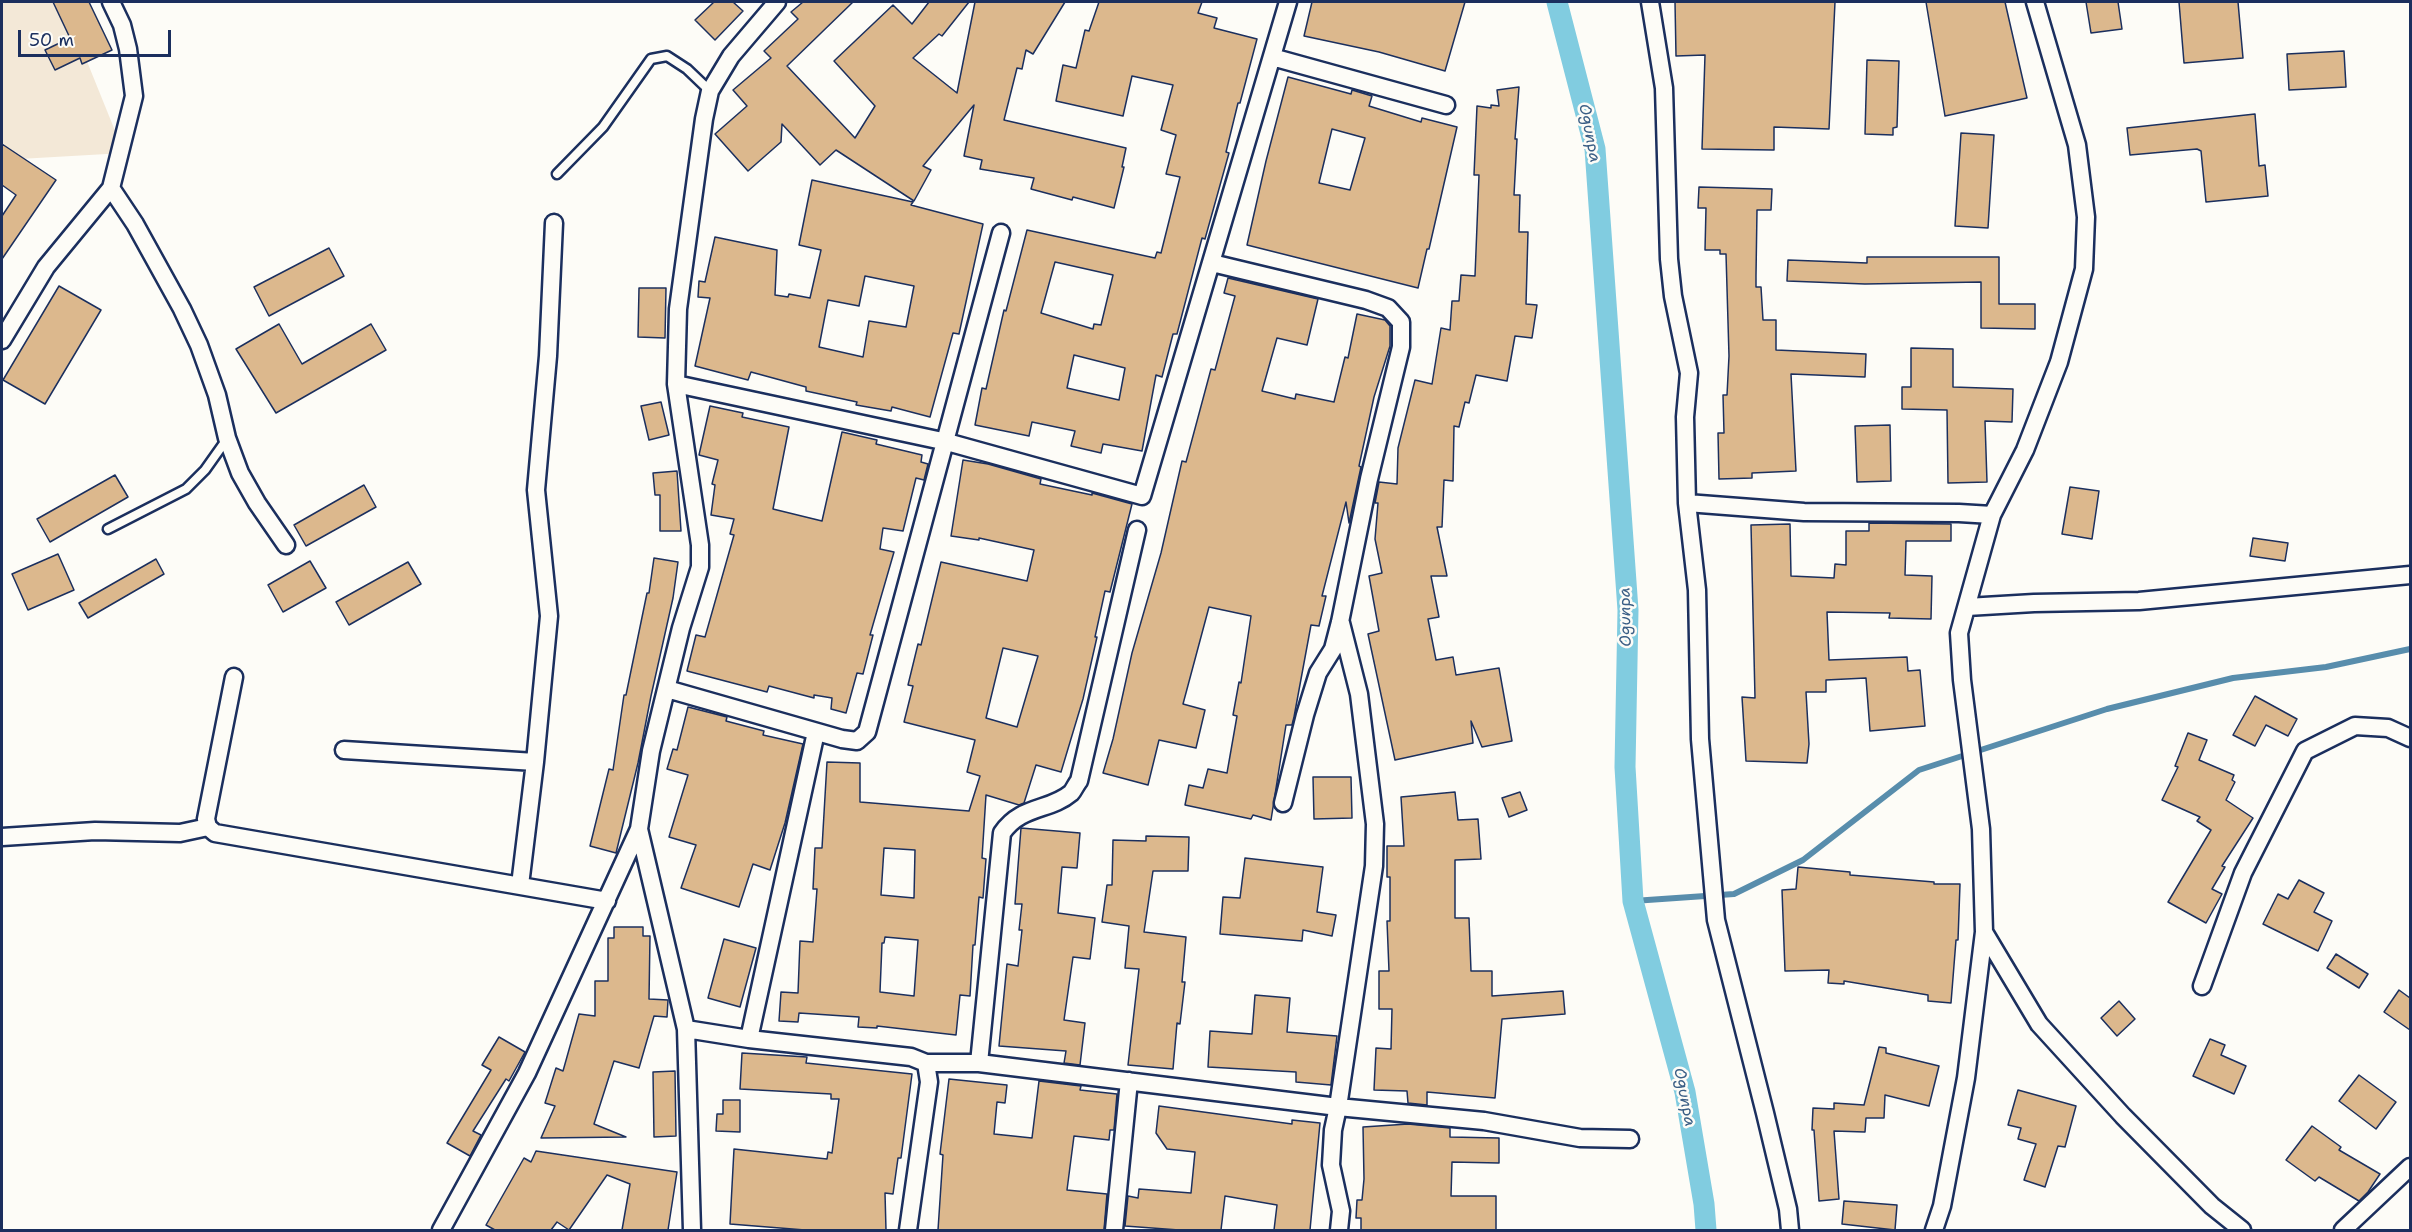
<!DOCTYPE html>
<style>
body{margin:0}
#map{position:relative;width:2412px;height:1232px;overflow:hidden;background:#fdfcf7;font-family:"Shantell Sans",sans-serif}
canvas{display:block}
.frame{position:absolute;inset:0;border:3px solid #1b2f5e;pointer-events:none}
.scale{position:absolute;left:18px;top:30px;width:153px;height:27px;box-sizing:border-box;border:3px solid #1b2f5e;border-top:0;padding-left:8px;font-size:18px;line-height:21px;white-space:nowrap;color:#1b2f5e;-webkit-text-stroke:4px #fdfcf7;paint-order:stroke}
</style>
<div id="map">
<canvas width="2412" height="1232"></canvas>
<div class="frame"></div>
<div class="scale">50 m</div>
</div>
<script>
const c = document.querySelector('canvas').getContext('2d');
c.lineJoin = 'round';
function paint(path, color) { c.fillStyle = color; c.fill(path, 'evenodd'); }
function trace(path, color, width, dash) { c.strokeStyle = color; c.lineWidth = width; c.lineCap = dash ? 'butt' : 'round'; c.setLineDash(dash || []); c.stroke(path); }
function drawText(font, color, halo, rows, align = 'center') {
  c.font = font + ' "Shantell Sans",sans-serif'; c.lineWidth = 5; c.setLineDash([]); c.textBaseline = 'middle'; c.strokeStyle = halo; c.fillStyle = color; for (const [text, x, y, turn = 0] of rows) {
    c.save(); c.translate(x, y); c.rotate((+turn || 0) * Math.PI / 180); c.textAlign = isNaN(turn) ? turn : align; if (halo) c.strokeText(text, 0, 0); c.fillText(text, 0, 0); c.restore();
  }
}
paint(new Path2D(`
 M2,2H63L124,153L2,160Z`), '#f3e8d7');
trace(new Path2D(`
 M1633,901L1734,894L1803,860L1919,770L2107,709L2233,678L2326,667L2410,649`), '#588dac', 6);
trace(new Path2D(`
 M1557,2L1595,149L1628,610L1625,767L1633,901L1685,1092L1704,1204L1706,1230`), '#81cce0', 21);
const building = new Path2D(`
 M53,2H89L112,50L82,64L80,58L55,70L45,50L70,38Z
 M714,2H733L743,11L715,40L695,20Z
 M803,2H853L787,66L855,138L875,106L834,61L893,5L912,24L929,2H969L942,36L939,34L913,58L957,93L975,2H1065L1033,54L1026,50L1022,69L1017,68L1004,120L1126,148L1122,167H1124L1114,208L1073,197L1072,200L1031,189L1034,178L980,169L982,160L964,156L974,105L923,166L931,170L914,201L836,150L820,165L782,124L781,142L748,171L715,134L747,106L733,90L771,58L764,51L798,19L791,12Z
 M1099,2H1202L1198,13L1217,18L1214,28L1257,39L1240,103H1238L1226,152L1229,153L1205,239L1202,238L1177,334H1173L1162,377L1156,375L1142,451L1103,444L1101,453L1071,446L1075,431L1032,422L1029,436L975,425L982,388L986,389L1004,310L1006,311L1027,230L1155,258L1157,252L1161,253L1180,177L1166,174L1176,135L1161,130L1173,85L1132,76L1123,116L1056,101L1063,65L1076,68L1085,30L1089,31ZM1055,262L1113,275L1101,325L1094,324L1093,329L1041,313ZM1074,355L1125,368L1119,400L1067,388Z
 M1312,2H1465L1445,71L1379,52L1304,36Z
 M1675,2H1835L1829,129L1774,127V150L1702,149L1705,55L1676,56Z
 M1926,2H2005L2027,98L1945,116Z
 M2086,2H2118L2122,29L2091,33Z
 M2179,2H2238L2243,58L2184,63Z
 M2344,51L2346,87L2289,90L2287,54Z
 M1867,60L1899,61L1897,127L1893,128V135L1865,134Z
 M1288,77L1351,94L1352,90L1372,96L1369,106L1421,122L1422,118L1457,127L1429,249H1427L1418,288L1247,245L1266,161ZM1332,129L1365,138L1350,190L1319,183Z
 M1519,87L1515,139H1517L1514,195H1520L1519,232H1528L1526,304L1537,305L1532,338L1515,336L1507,381L1476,375L1469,403L1465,402L1459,427L1454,426L1453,481L1444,480L1442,527H1437L1447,576H1431L1439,617L1428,619L1436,660L1453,657L1456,675L1499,668L1512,741L1482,747L1471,721L1473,743L1395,760L1368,634L1379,631L1369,576L1382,573L1375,539L1378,503H1375L1379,482L1397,484L1398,448L1415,380L1432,384L1441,328L1450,330L1452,301H1459L1461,275L1475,276L1479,175H1474L1477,106L1491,108V105L1499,106L1497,90Z
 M2255,114L2259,166L2265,165L2268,196L2206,202L2201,151L2197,149L2130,155L2127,128Z
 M1961,133L1994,135L1988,228L1955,226Z
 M2,144L56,180L2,259V216L16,195L2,185Z
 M812,180L913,202L911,205L983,224L959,334L953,333L930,417L892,407L891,411L856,405L857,402L806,391V387L751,372L748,380L695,366L710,298L698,297L699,281L705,282L715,237L777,250L775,295L788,297L789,294L810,298L821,250L799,245ZM865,276L914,286L906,327L869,321L863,357L819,347L828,300L859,306Z
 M1699,187L1772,189L1771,210H1757L1756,275V287H1761L1763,320H1776V350L1866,354L1865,377L1791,374L1796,471L1752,473V478L1719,479L1718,433H1724L1723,395H1727L1729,356L1726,254H1720V250H1705L1706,208H1698Z
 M329,248L344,276L269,316L254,287Z
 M1867,257H1999V304H2035V329L1981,328V282L1865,284L1787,281L1788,260L1867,263Z
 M1228,278L1318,299L1307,345L1277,338L1262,391L1295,399L1296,394L1334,402L1345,357L1348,358L1357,314L1385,320L1390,326V346L1374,397L1359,466L1361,467L1349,523L1346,502L1322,596H1326L1319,626L1311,625L1294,717L1292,725H1286L1271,820L1253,815L1251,819L1185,805L1189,785L1203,788L1208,769L1227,773L1237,716L1233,715L1239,682L1241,683L1251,616L1209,607L1183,704L1205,710L1196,748L1159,740L1148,785L1103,773L1113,739L1132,653L1161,553L1182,461L1186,462L1211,369L1215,370L1235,296L1224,293Z
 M59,286L101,310L45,404L3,380Z
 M639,288H666L665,338L638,337Z
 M279,324L302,364L371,324L386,350L276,413L236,349Z
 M1911,348L1953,349V387L2013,389L2012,422L1985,421L1987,482L1948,483L1947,410L1902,409V387H1911Z
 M661,402L669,435L649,440L641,406Z
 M710,406L743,413L742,417L789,427L773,509L822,521L842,432L877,440L876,444L922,455L921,462L928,464L924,480L916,478L903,531L883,528L880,549L894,552L870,635H873L863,674L857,673L846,713L831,709L832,698L814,695V698L769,686L767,692L687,671L696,635L705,637L734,535L730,534L734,519L711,515L715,485L712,484L718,460L699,455Z
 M1890,425L1891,481L1857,482L1855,426Z
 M963,460L988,464L1041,479L1040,484L1092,495V493L1132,504L1110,592L1105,591L1095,637H1097L1083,699L1061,772L1036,765L1024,803L1019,805L986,795L982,858L986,859L983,898L979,897L975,945H973L970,996L960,995L956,1035L877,1026V1028L858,1027L859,1017L799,1013L798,1022L779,1021L781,992L798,993L800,941L813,942L817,889H813L815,848H822L827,762L860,763V802L969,811L980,776L967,772L975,740L904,722L913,686L908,685L918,644L921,645L941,562L1027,581L1034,550L979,538V540L951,536ZM1003,648L1038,656L1017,727L986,718ZM884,848L915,850L914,898L881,895ZM885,937L918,940L914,996L880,992L882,943H884Z
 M677,471L681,531H660V495H655L653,473Z
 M115,475L128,497L50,542L37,519Z
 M364,485L376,507L306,546L294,525Z
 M2070,487L2099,491L2092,539L2062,534Z
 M1869,523L1951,524V541H1906L1905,575L1932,576L1931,619L1889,618L1890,613L1827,612L1829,660L1907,657L1908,671L1920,670L1925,726L1870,731L1866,678L1826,680V692H1806L1809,744L1807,763L1746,761L1742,697L1755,698L1751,525L1790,524L1791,576L1834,578L1835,564L1846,565V531H1869Z
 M2253,538L2288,543L2285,561L2250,556Z
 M58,554L74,590L28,610L12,574Z
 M654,558L678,562L673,598L651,696L638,763L616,853L590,846L609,769L613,770L624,695H626L647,593H649Z
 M156,559L164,574L88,618L79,603Z
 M310,561L326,588L283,612L268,585Z
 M408,562L421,584L349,625L336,602Z
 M2255,696L2297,719L2288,736L2266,725L2255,746L2233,735Z
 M688,707L727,717L726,721L764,731L763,735L803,744L785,823L770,870L753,864L739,907L681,888L696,845L669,837L688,775L667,769L673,749L677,750Z
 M2188,733L2207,740L2199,760L2234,775L2232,780L2235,782L2226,800L2253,818L2222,866L2225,867L2212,889L2222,894L2206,923L2168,902L2211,830L2197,821L2200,817L2162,800L2178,767L2175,766Z
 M1313,777H1351L1352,818L1314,819Z
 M1455,792L1458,820L1478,819L1481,859L1455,860V918H1469L1471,971H1492V996L1563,991L1565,1014L1502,1019L1495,1098L1427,1092V1105L1408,1103L1407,1091L1374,1090L1376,1048L1391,1049L1392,1009H1379V971H1389L1387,921H1390V877H1387V846H1404L1401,797Z
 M1520,792L1527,810L1509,817L1502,798Z
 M1021,828L1080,833L1077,868L1062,867L1058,913L1095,918L1090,959L1073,957L1064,1020L1085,1023L1080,1065L1064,1063L1066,1051L999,1046L1007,964L1018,966L1022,930H1019L1022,904H1015Z
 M1146,836L1189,837L1188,871H1153L1144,932L1186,937L1182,982H1185L1180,1024L1177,1023L1173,1069L1128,1065L1139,969L1125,968L1129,926L1102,922L1107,885H1112L1113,840L1146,841Z
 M1245,858L1323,867L1317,912L1336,915L1332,936L1303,930L1302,941L1220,934L1223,897L1240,898Z
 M1798,867L1850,872V875L1934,882V884H1960L1958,940H1956L1951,1003L1928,1001V995L1844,981V984L1828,983L1829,970L1785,971L1782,890L1796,889Z
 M2299,880L2324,893L2314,912L2332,921L2318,951L2263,924L2278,894L2288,899Z
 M614,927H643V936H650L649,999L668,1000L667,1017L654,1016L639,1068L614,1061L594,1124L626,1137L541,1138L555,1106L545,1103L556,1068L563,1071L579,1014L595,1016V981H608V938H614Z
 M724,939L756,948L740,1007L708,998Z
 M2336,954L2368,974L2359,988L2327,968Z
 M2399,990L2410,998V1030L2384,1012Z
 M1255,995L1290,998L1287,1032L1337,1036L1331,1085L1296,1082V1072L1208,1067L1210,1031L1252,1034Z
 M2119,1001L2135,1019L2117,1036L2101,1018Z
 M499,1037L525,1052L509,1081L506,1079L473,1131L481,1135L470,1156L447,1143L491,1070L482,1065Z
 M2210,1039L2225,1045L2221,1055L2246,1066L2234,1094L2193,1076Z
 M1879,1047L1886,1048V1053L1939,1066L1929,1106L1885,1095L1884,1118H1866L1865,1132L1834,1131L1839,1199L1819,1201L1814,1130H1812L1813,1108L1834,1109V1103L1864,1105Z
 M742,1053L807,1057L806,1063L912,1074L901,1158H898L893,1194L885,1193L886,1230H805L730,1224L734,1149L827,1159L828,1152L832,1153L839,1099H831V1094L740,1089Z
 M675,1071L676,1136L654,1137L653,1072Z
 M2359,1075L2396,1102L2376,1129L2339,1101Z
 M949,1079L1007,1085L1005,1103L997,1102L994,1134L1032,1138L1039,1081L1081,1086L1080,1090L1117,1094L1114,1130H1110L1109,1140L1074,1136L1067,1190L1107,1194L1104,1230H938L943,1155L940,1154Z
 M2018,1090L2076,1106L2065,1147L2058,1146L2045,1187L2024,1180L2036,1144L2018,1139L2021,1128L2008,1125Z
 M723,1100H740V1132L716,1131L717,1114H723Z
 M1159,1106L1292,1124V1120L1320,1123L1310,1230H1274L1277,1205L1225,1196L1221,1230H1179L1125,1226L1128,1196L1138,1198L1139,1189L1191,1193L1195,1152L1167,1149L1156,1133Z
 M1408,1124L1450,1128V1137L1499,1138V1163L1452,1162L1451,1196H1496V1230H1361V1218H1356L1357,1200H1362L1364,1179L1363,1127Z
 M2312,1126L2341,1147L2339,1150L2380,1174L2368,1192L2359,1201L2319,1177L2315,1181L2286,1160Z
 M536,1151L677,1172L668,1230H622L630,1184L607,1175L569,1230L557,1222L551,1230H495L486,1225L524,1158L531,1162Z
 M1844,1201L1897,1205L1895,1230L1842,1224Z`);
paint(building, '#dcb88d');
trace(building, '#1b2f5e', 1.5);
const service = new Path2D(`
 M557,174L603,127L651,59L667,56L687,69L710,91
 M108,529L186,489L205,470L227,439`);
const minor = new Path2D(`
 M111,2L122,25L128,49L134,96L111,188L135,224L182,309L199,345L217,395L227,438L240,473L257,503L286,545
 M777,2L731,56L710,91L704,119L678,309L676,384L700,545V567L681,628L651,751L639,829L686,1029L749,1039L911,1057L926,1063L929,1082L908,1230
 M1650,2L1664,88L1669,259L1673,296L1689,373L1685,417L1687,503L1697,590L1700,739L1716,920L1765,1113L1788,1209L1790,1230
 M1272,57L1446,105
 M1212,263L1366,300L1388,308L1401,322V347L1369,479L1340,622L1333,649L1318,673L1305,715L1283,803
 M2,340L46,267L111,188
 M676,384L947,442L1142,496L1288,2
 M1687,503L1804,512L1959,513L1992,515
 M1967,607L2034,603L2139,601L2410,575
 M234,677L206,819L208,827L215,833L607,901
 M667,689L842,739L857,741L867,732L1001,233
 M344,750L535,762
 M2,837L95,831L180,833L208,827
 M520,885L535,762L549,616L536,490L548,356L554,223
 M1984,932L2039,1024L2123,1116L2212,1206L2242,1230
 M2202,986L2243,873L2305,751L2355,726L2388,728L2410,738
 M686,1029L692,1230
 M749,1039L816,732
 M926,1063H979L1338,1107L1484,1121L1580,1138L1630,1139
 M979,1063L1002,833C1021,805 1050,811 1071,793C1074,790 1076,784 1079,781L1137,530
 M441,1230L527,1073L639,829
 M1114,1230L1129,1081
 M1339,1230L1341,1211L1331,1165L1333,1130L1338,1107L1374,866L1375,824L1359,694L1341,623
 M1934,1230L1942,1206L1966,1078L1984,932L1981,829L1962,680L1959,633L1992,515L2025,450L2059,362L2084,269L2086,217L2077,145L2035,2
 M2343,1230L2410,1167`);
trace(service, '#1b2f5e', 13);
trace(minor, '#1b2f5e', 21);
trace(service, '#fdfcf7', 8);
trace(minor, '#fdfcf7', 16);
drawText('italic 16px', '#3a5e85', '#fdfcf7', [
 ["Ogunpa",1589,133,79],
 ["Ogunpa",1626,617,-91],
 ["Ogunpa",1684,1097,79]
]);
</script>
